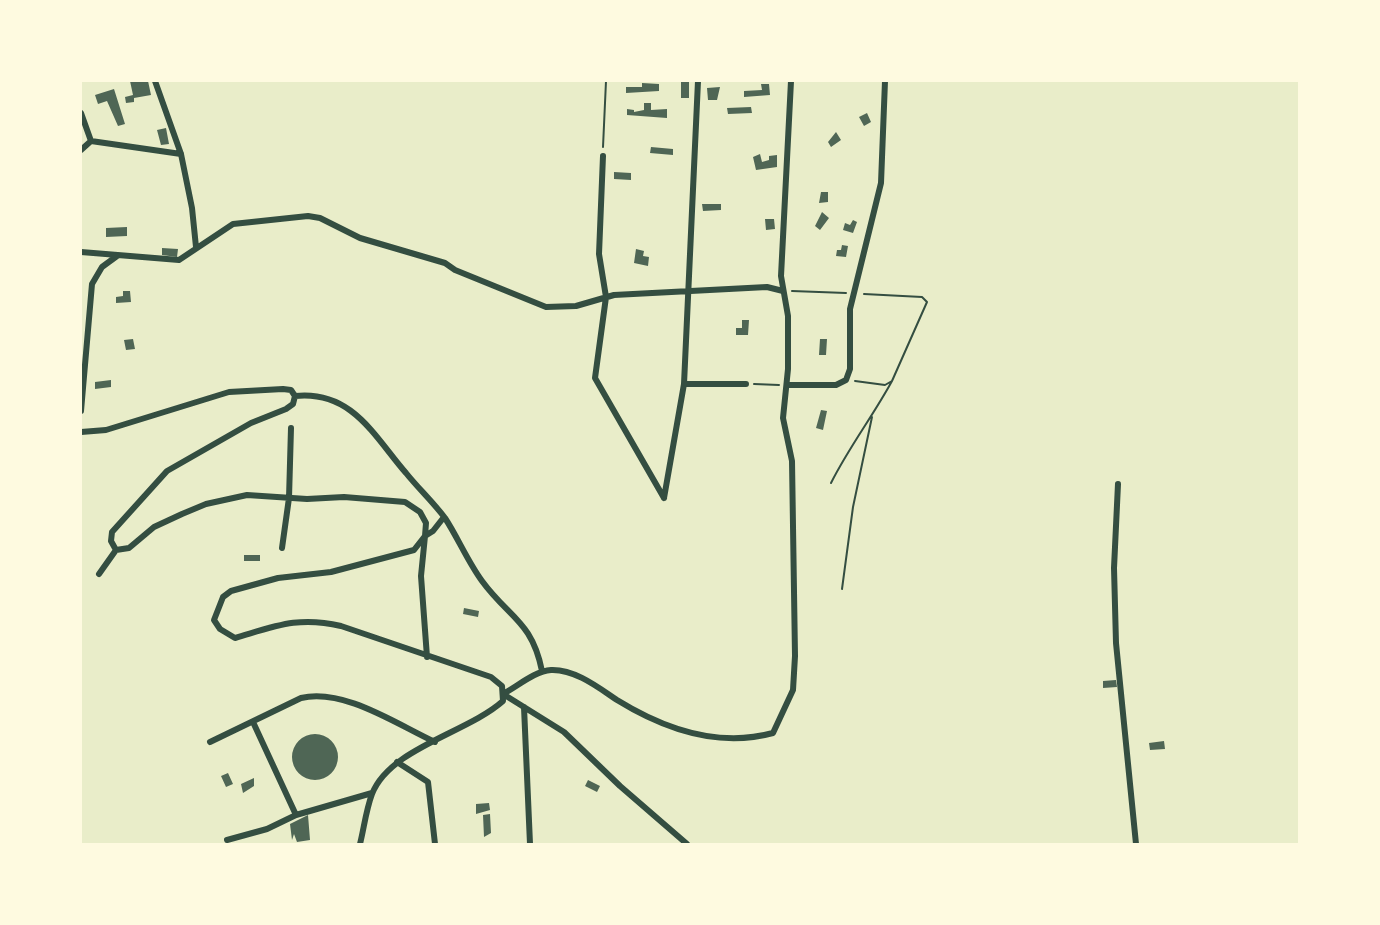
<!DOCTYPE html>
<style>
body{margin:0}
#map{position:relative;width:1380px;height:925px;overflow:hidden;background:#e9edc9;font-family:Ubuntu,sans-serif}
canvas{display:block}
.frame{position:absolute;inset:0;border:82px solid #fefae0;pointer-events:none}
</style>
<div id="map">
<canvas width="1380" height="925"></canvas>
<div class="frame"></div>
</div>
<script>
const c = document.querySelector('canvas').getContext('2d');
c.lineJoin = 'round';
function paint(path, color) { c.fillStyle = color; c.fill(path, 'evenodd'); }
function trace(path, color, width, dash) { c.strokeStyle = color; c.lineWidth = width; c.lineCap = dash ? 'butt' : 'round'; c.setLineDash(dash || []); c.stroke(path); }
paint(new Path2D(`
 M130,81H148L151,95L134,98V102L126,103L125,97L133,95Z
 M681,82H689V98H681Z
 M642,83L659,84V91L626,93V87H642Z
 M761,84H769L770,95L744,97V91L762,90Z
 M720,87L717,100H708L707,88Z
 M114,89L125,124L118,126L107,101L98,104L95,95Z
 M644,103H651V110L667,109V118L627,115V109L634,110V112L644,110Z
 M751,107L752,113L728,114L727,108Z
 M867,113L871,122L864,126L859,117Z
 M166,128L169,144L161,145L157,130Z
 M836,132L841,140L831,147L828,142Z
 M651,147L673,149V155L650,153Z
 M760,154L762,162L769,160V156L777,155V167L756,170L753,157Z
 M614,172L631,173V180L614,179Z
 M821,192H828V202L819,203Z
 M702,204H721V210L703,211Z
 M822,212L829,218L820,230L815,226Z
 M765,219H774L775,229L766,230Z
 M853,220L857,222L853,233L843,230L845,223L850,225Z
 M127,227V236L106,237V228Z
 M842,245L848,246L846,257L836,256L837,250H841Z
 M162,248L178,249L177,257L162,255Z
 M636,249L644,251L643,256L649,257L648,266L634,263Z
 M123,291H130L131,302L116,303V297L123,296Z
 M742,320H749L748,335H736V328H742Z
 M133,339L135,349L126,350L124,340Z
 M820,339H827L826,355H819Z
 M111,380V387L95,389V382Z
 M821,410L827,411L823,430L816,428Z
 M244,555H260V561H244Z
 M464,608L479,611L478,617L463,614Z
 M1116,680L1117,687L1103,688V681Z
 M292 757a23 23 0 1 1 46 0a23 23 0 1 1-46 0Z
 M1164,741L1165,749L1150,750L1149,743Z
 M228,773L233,784L226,787L221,776Z
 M254,778V786L243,793L241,784Z
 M588,780L600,786L597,792L585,786Z
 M489,803L490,810L476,814V804Z
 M490,814L491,833L484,837L483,815Z
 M308,815L310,840L297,842L294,834L292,840L290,824Z`), '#4f6655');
trace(new Path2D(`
 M603,147L606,81
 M792,291L846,293
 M855,381L885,385L892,381L927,302L922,297L864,294
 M754,384L779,385
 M831,483C849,447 873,416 892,381
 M842,589L853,507L872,417`), '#344e41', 2);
trace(new Path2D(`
 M155,81L181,154L192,208L196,247
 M81,113L91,141L81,150
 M91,141L181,154
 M603,156L599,254L606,297L595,378L664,498
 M81,252L179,260L233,224L308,216L320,218L360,238L445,263L455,270L546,307L576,306L614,295L767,287L783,291
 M684,384H746
 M787,385H836L846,380L850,369V309L881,183L885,81
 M295,396C352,390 374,436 406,473C418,488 433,502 445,518C458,538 468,562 482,581C509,618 532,621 542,671
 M81,411L92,284L102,267L117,256
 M81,432L106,430L229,392L283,389L291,390L295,396L293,404L286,409L251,423L167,471L112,532L111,541L116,550L129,548L154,527L182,514L206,504L247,495L307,499L344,497L405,502L420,512L426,523L425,536L414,550L331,572L278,578L231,591L223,597L214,620L220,629L235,638C276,626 298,616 341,626L491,677L502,686L503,701C467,733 390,748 372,794C366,810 364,828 360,844
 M1118,484L1114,568L1116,643L1136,844
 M664,498L684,384L698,81
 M282,548L289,498L291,428
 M99,574L116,550
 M427,657L421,576L425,536L433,531L444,517
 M503,694C518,686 535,671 551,670C575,669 599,688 617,700C664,729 718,748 773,733L793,690L795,656L792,461L783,418L788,369V316L781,276L791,81
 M503,694L564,732L620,786L687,844
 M524,707L530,844
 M253,722L296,815
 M210,742L301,698C344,688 396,724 435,742
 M397,762L428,782L435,844
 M227,840L267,829L296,815L372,793`), '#344e41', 6);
</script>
